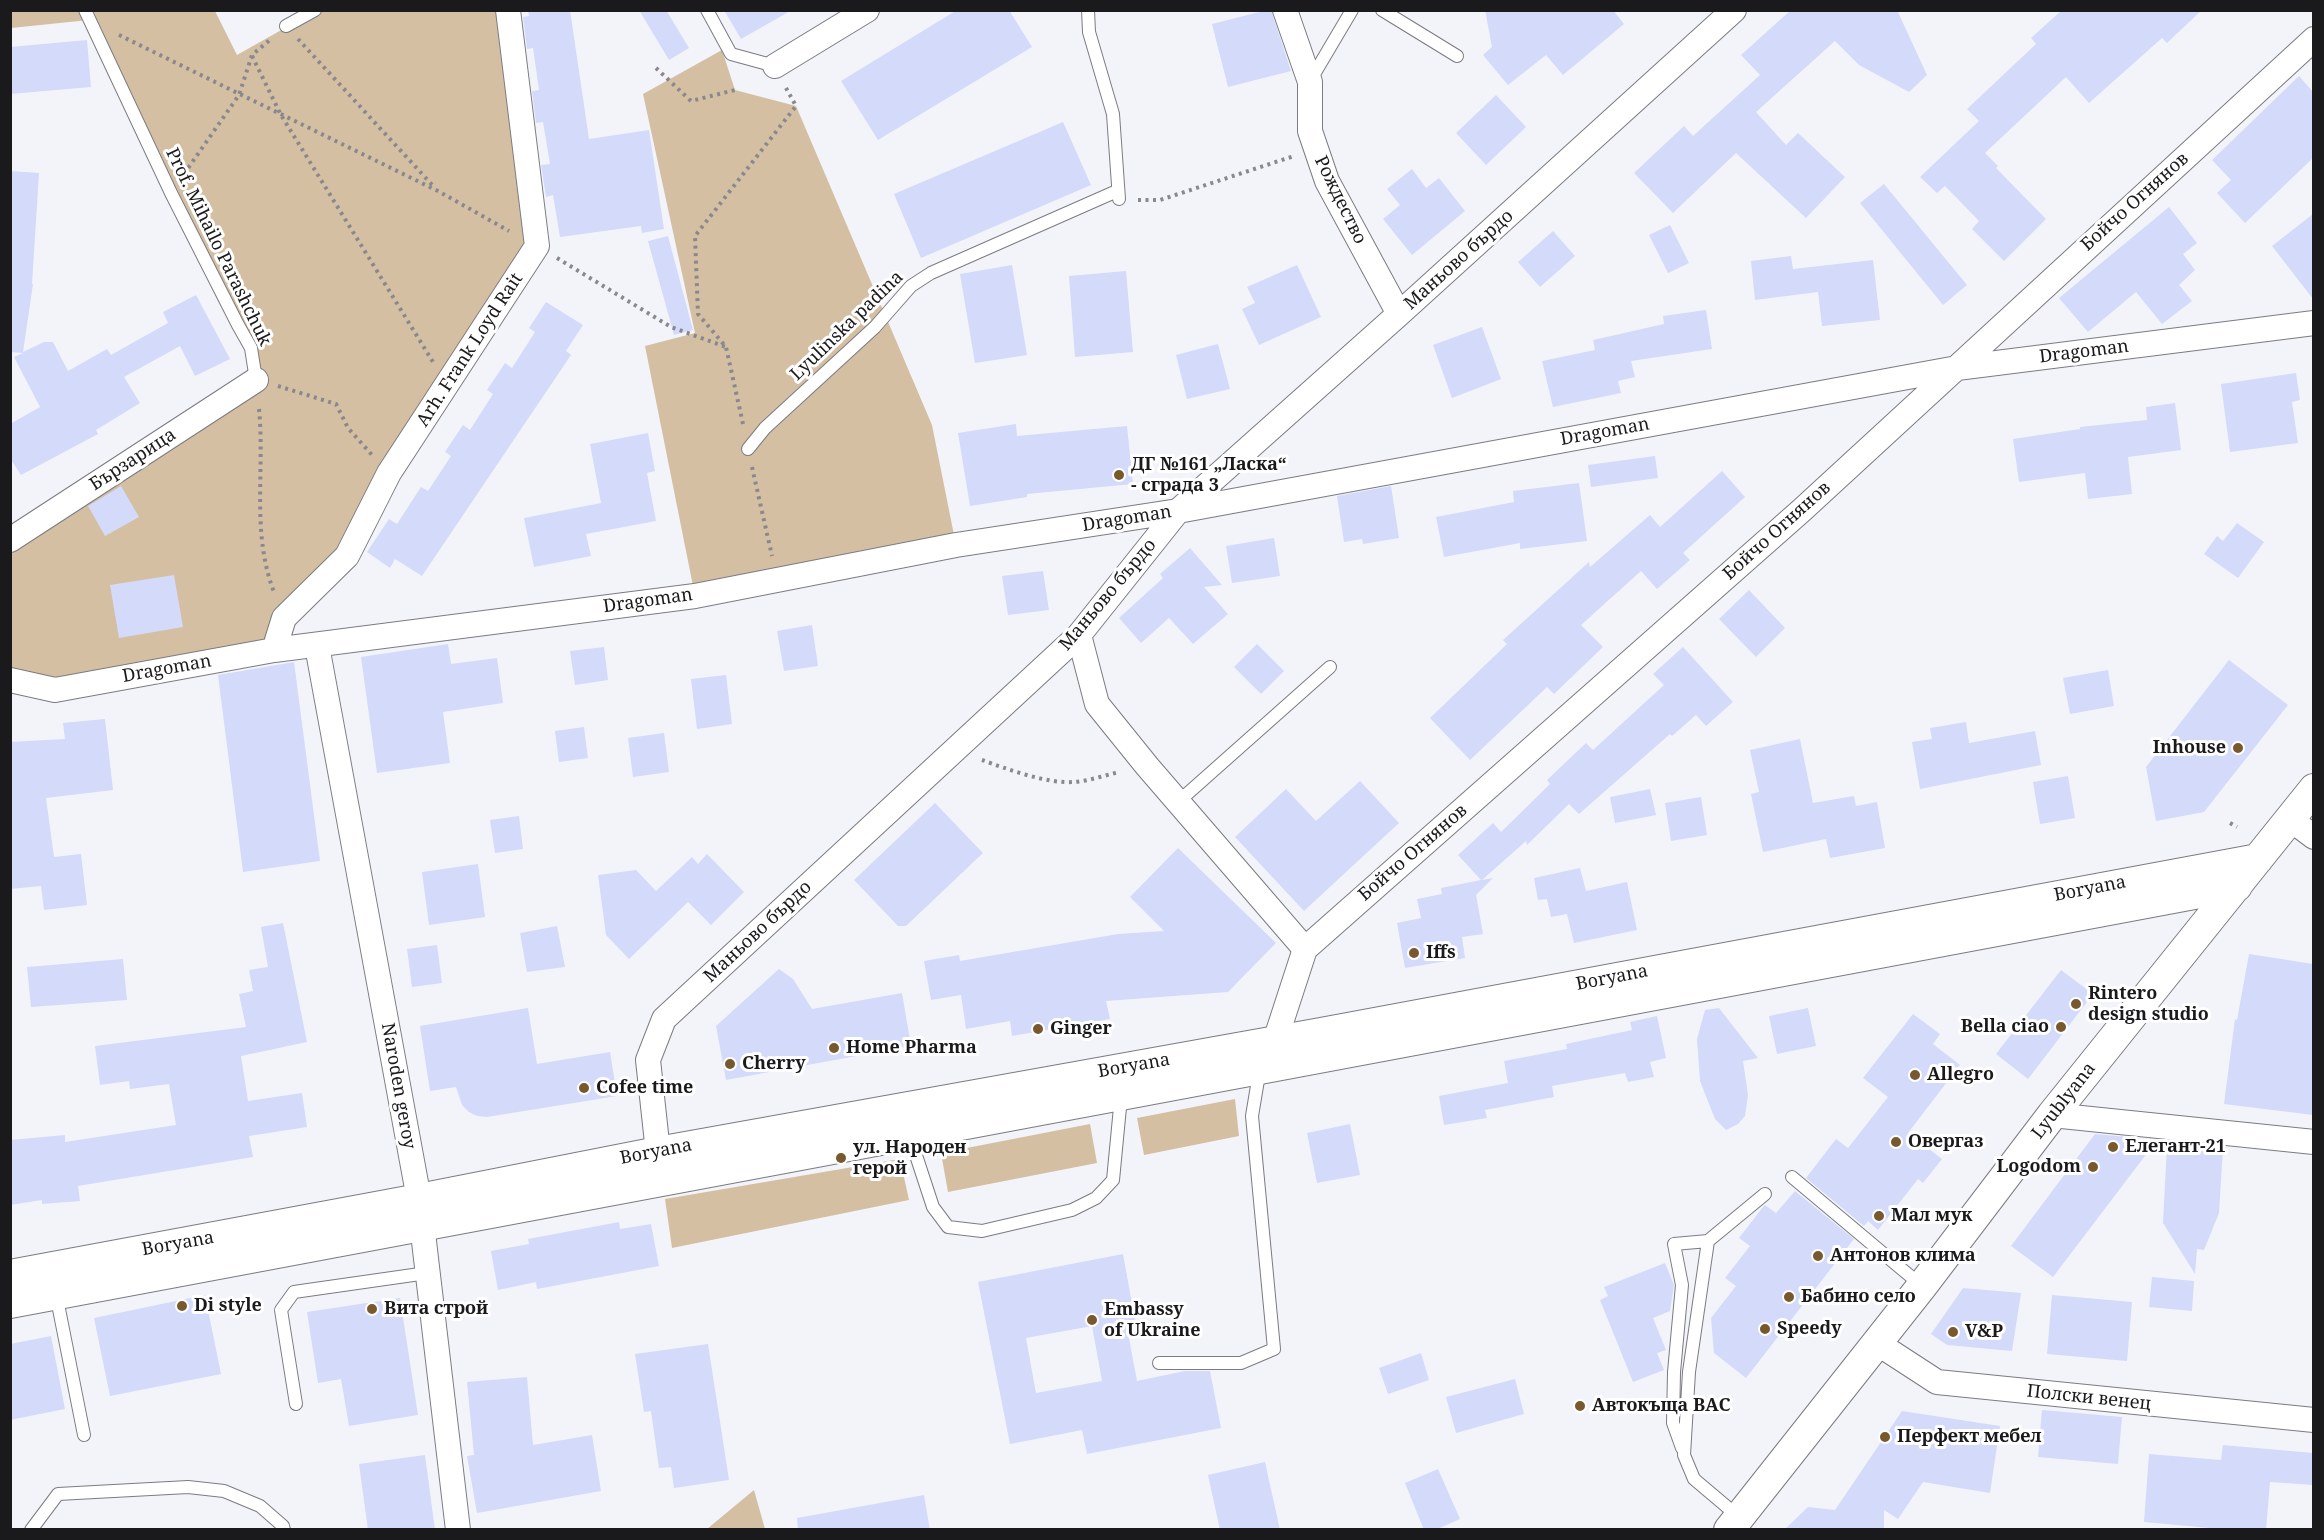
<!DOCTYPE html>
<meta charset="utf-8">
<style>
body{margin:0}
#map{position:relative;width:2324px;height:1540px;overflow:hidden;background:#f3f4fa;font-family:"Noto Serif",serif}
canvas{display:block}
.frame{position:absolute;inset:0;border:12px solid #1a1a1c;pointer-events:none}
</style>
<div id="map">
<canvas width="2324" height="1540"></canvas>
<div class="frame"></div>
</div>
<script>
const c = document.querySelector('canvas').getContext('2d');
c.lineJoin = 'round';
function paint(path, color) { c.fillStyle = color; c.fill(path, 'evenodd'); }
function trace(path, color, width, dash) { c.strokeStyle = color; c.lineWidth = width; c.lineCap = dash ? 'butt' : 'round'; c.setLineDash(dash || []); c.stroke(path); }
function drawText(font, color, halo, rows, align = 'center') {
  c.font = font + ' "Noto Serif",serif'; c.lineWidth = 6; c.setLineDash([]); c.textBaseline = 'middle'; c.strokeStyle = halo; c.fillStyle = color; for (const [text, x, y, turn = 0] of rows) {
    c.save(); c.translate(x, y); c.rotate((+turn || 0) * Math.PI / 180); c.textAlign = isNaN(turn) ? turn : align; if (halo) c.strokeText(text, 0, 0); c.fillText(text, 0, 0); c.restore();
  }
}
paint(new Path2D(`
 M11,11H215L237,55L315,11H508L537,246L274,650L55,690L11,680V540L256,380L251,348L89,20L11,28Z
 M722,50L735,90L796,106L932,425L956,545L695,596L645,346L695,333L643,94Z
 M1235,1099L1239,1136L1144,1155L1137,1118Z
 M1090,1124L1097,1163L948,1192L941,1153Z
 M900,1159L909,1200L672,1248L665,1199Z
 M754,1490L765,1529H707Z`), '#d4bfa2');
paint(new Path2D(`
 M528,10H570L589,139L649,130L664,229L642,233L641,226L560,237L553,195L546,197L541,165L550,164L543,122L536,123L532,91L539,90L533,48L527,49L523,17L529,16Z
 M639,10H666L689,48L669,60Z
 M724,10H792L741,39Z
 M957,10H1009L1032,47L878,140L841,81Z
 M1267,10H1271L1291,71L1228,87L1212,24Z
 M1485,10H1613L1624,24L1563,75L1546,55L1508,85L1483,55L1492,47Z
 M1791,10H1897L1927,75L1909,92L1859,65L1835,41L1756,112L1786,145L1798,133L1845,177L1806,218L1736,153L1673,213L1634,173L1684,126L1693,136L1760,75L1741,55Z
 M2062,10H2202L2167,43L2162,38L2089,103L2066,77L1985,153L1998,166L1996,168L2046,219L2004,261L1972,229L1979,221L1945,186L1937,193L1920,177L1979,121L1967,109L2036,44L2031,38Z
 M87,40L91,87L10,94V47Z
 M2299,76L2313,92V158L2245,223L2217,193L2231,180L2212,160Z
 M1496,95L1526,127L1486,165L1456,133Z
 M1063,122L1091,185L921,258L894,194Z
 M1412,169L1426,188L1439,178L1465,211L1412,255L1383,219L1400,205L1387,189Z
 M10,171L39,173L32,284H33L23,352L44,342H53L68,371L107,349L111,355L168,323L163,312L196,295L230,359L195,376L180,346L124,377L140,403L96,430L98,434L21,475L10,458V424L40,407L14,357L23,353L10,352Z
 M1884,184L1967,285L1943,305L1860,203Z
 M2169,207L2197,243L2183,254L2195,270L2179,285L2192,301L2162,324L2136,292L2088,332L2059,298Z
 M2313,214V299L2272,246Z
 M1670,225L1689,263L1668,273L1649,235Z
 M1553,231L1575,256L1540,287L1518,262Z
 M668,236L693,330L674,335L648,241Z
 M1791,256L1793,269L1873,260L1880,320L1822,326L1818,292L1755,300L1751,261Z
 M1012,265L1027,355L975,363L960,274Z
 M1297,265L1321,317L1259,345L1242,309L1255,303L1247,287Z
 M1126,271L1133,352L1075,357L1069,276Z
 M546,302L583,325L566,351L571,355L422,576L395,559L390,568L367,552L389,519L397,524L421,487L428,491L451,456L445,452L463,425L470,430L493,394L487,390L505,363L512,368L535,332L529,328Z
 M1706,310L1712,349L1631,361L1635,377L1618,381L1621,393L1553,407L1542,361L1595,350L1593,340L1664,324L1663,316Z
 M1482,327L1501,379L1452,398L1433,345Z
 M1218,344L1230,389L1187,399L1176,355Z
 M2296,373L2300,400L2292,402L2298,443L2230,452L2221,384Z
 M2175,403L2181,450L2128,457L2132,494L2088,499L2085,473L2019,482L2013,439L2080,429V427L2147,420L2146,407Z
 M1016,424L1017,436L1127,426L1133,484L1027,494V497L970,506L958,433Z
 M648,433L655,471L647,473L656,521L586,534L591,556L534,567L524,518L601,503L590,444Z
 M1655,456L1658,478L1591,487L1588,465Z
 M1722,471L1745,497L1683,553L1690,560L1657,589L1641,571L1581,625L1603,647L1554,694L1547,687L1470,760L1430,718L1507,644L1503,640L1589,562L1590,567L1650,515L1660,527Z
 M1579,483L1587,541L1520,549V543L1444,557L1436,517L1514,502L1513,491Z
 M121,486L139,517L105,536L88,506Z
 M1391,486L1399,538L1363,544L1362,539L1344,542L1337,496Z
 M2237,523L2264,542L2238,578L2204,554L2217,536L2223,541Z
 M1274,538L1280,576L1232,583L1226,546Z
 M1190,548L1222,585L1204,587L1228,614L1193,644L1169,618L1141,643L1119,618L1163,578L1160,574Z
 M1043,571L1049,610L1008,615L1002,576Z
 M174,575L183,627L119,638L110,585Z
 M1749,590L1785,628L1756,657L1719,619Z
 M812,625L818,666L784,671L777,631Z
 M448,644L451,664L497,658L503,703L443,712L450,763L377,773L361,657Z
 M1257,644L1284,671L1261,694L1234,667Z
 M604,647L608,680L575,685L570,651Z
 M1683,647L1733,702L1706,726L1696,715L1672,736L1670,734L1579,814L1569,804L1527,845L1526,841L1482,880L1493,878L1476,895L1483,934L1462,937L1465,958L1405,968L1397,923L1421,918L1417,899L1442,894L1441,888L1481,880L1458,855L1493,823L1501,832L1550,784L1547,780L1586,743L1593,750L1664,685L1653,674Z
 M2229,660L2288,705L2204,812L2156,821L2146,767Z
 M294,662L320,861L243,872L218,675Z
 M2108,670L2114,706L2070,714L2063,678Z
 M726,675L732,724L697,729L691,679Z
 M105,719L113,790L46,798L54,857L81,854L87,905L44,910L41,886L10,889V742L65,739L63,723Z
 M1966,722L1969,743L2035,731L2041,765L1920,789L1912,742L1932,739L1930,728Z
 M584,727L588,758L559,762L555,731Z
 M664,733L669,772L633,777L628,738Z
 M1800,739L1813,803L1854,796L1856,806L1877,802L1885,848L1830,858L1826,839L1763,852L1751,794L1759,792L1750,750Z
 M2068,776L2075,818L2040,824L2033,782Z
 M1360,781L1399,823L1304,911L1235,837L1286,789L1316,821Z
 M1650,789L1656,815L1615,823L1610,797Z
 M1701,797L1707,835L1671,841L1665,803Z
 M935,803L983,853L906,926H898L854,880Z
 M519,816L523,849L495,853L490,820Z
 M1178,848L1276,943L1228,992L1106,1001L1110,1019L1012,1036L1010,1021L966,1029L961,995L931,1000L924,961L959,955L960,961L1118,934L1164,931L1130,897Z
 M707,854L744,892L711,925L688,902L629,959L606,935L598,875L636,870L656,891L692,857L698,864Z
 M478,864L485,917L429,925L422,872Z
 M1580,868L1586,891L1627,882L1637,930L1574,943L1567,914L1551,917L1547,899L1538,900L1534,878Z
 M283,923L307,1042L241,1056L248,1101L302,1093L307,1127L249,1136L253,1157L78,1186L80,1201L42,1204V1200L10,1205V1140L65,1135V1142L176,1125L169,1084L130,1089L129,1081L100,1085L95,1046L246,1027L239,994L253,991L249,970L268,967L261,927Z
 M557,926L565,967L527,972L520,933Z
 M437,945L442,983L412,987L407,949Z
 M2249,954L2313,964V1115L2224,1104L2235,1019L2237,1020Z
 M123,959L127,1000L31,1007L27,967Z
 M779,969L793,979L812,1009L902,993L911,1046L726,1080L716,1026Z
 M2061,970L2093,994L2028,1079L1996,1054Z
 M528,1008L537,1064L610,1052L617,1096L487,1117L477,1116L469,1112L462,1105L456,1087L430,1091L420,1026Z
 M1719,1008L1758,1058L1743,1061L1748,1095L1745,1116L1738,1124L1726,1130L1715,1119L1700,1081L1697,1039L1705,1010Z
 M1808,1008L1816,1046L1777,1054L1769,1016Z
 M1913,1014L1940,1034L1933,1044L1960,1065L1908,1133L1942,1159L1923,1183L1918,1179L1878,1230L1868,1221L1864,1226L1806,1178L1836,1139L1848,1148L1888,1097L1863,1078Z
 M1657,1016L1666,1058L1650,1062L1654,1077L1628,1082L1625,1073L1552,1086L1554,1097L1485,1110L1487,1118L1444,1125L1439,1096L1508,1083L1504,1061L1567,1049L1566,1044L1632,1030L1630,1022Z
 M1350,1124L1360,1175L1317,1183L1307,1133Z
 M2095,1134L2139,1138V1143L2154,1144L2053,1277L2011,1246Z
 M2167,1145L2223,1148L2219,1213L2204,1250L2197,1249L2195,1274L2163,1223Z
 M1795,1191L1854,1239L1746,1378L1714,1353L1711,1318L1736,1286L1725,1278L1750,1246L1739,1238L1763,1207L1765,1205L1776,1213Z
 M619,1222L620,1229L651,1224L659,1266L537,1289L536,1282L498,1290L491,1251L529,1244L528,1239Z
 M1123,1254L1135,1320L1126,1322L1137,1381L1185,1371H1210L1221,1428L1087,1454L1082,1430L1010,1444L978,1282ZM1092,1326L1102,1381L1036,1393L1026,1338Z
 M1665,1263L1674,1285L1670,1311L1653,1318L1666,1350L1657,1353L1664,1370L1633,1382L1600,1300L1608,1296L1604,1287Z
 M2152,1277L2194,1281L2192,1311L2149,1307Z
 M1963,1288L2021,1293L2012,1351L1947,1345L1931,1334Z
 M205,1295L221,1374L110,1396L94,1318Z
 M2052,1295L2132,1302L2127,1361L2047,1354Z
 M400,1298L418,1415L349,1426L341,1379L318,1383L307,1312Z
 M51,1336L65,1409L10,1420V1344Z
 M708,1344L729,1480L674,1488L671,1467L659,1468L651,1411L644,1412L635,1354Z
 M1421,1353L1429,1380L1388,1394L1379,1368Z
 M527,1377L533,1445L592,1435L601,1491L477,1513L467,1456L474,1455L467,1382Z
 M1515,1379L1524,1414L1456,1433L1446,1397Z
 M2042,1410L2122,1417L2118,1464L2038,1457Z
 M1902,1411L2000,1426L1990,1493L1923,1482L1898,1519L1884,1510V1530H1784L1808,1507L1835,1510Z
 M2223,1445L2313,1453V1485L2270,1482L2266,1530H2231L2144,1522L2149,1454L2221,1460Z
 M425,1455L435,1530H368L359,1464Z
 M1265,1462L1280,1530H1220L1208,1475Z
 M1438,1469L1460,1519L1435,1530H1424L1405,1483Z
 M924,1495L930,1530H798L797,1518Z`), '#d4daf9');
const service = new Path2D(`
 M85,10L171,193L238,325L251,348L256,380
 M707,10L731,54L775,66
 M1088,10L1089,32L1113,114L1119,199
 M1382,10L1457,56
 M286,26L315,10
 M1310,81L1352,10
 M748,449L765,428L875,327L911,286L931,273L1117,191
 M1178,802L1330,667
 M909,1134L933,1207L948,1227L982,1231L1072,1210L1096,1198L1113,1180L1121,1097
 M1792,1177L1922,1286
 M56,1294L84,1435
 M1159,1363H1241L1274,1349L1252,1116L1260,1068
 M296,1404L281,1310L294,1292L427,1273
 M1682,1448L1673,1423L1674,1372L1682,1285L1674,1244L1708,1241
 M1739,1517L1694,1479L1684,1455L1689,1372L1708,1241L1765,1194
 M31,1530L58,1494L188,1487L224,1491L260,1506L283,1526L284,1530`);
const minor = new Path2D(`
 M1285,10L1310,82V131L1327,181L1399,314
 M775,66L867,10
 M10,540L256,380
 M1079,635L1097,704L1147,766L1305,949
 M317,646L419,1199L458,1530
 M274,650L284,618L347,556L389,473L537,246L508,10
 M10,680L55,690L274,650L695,596L956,545L1178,511L1957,368L2314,323
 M2290,819L2314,837
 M1275,1041L1305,949L1802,510L2314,39
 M2052,1115L2314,1142
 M658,1152L648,1060L664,1019L1079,635L1178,511L1399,314L1734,10
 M1877,1343L1937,1382L2314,1420`);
const tertiary = new Path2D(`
 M10,1275L419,1199L658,1152L1321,1033L2258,859
 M10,1303L2237,886
 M1729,1530L1922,1286L2052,1115L2314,789`);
trace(service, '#7b7c81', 14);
trace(minor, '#7b7c81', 26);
trace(tertiary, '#7b7c81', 32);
trace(new Path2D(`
 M119,35L438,191L509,231
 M298,39L435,188
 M252,56L281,115L433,362
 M656,68L691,101L735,90
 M184,174L239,95L252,55L271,39
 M1138,200H1160L1294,156
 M557,258L671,327L726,347
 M278,386L336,404L348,428L372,455
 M259,409C265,470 251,533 274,592
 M743,424L726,347L698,314L695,236L796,106L786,88
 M752,467L772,556
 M982,760C1007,769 1047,784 1074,782C1089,781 1105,775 1120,772
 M2230,823L2237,827`), '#89898d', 4, [3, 4.5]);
trace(service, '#fff', 12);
trace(minor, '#fff', 24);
trace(tertiary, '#fff', 30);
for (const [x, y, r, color] of [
 [1119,475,6,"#77592d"],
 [2238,748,6,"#77592d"],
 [1414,953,6,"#77592d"],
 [2076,1004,6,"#77592d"],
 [2061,1027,6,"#77592d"],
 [1038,1029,6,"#77592d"],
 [834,1048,6,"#77592d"],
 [730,1064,6,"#77592d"],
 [1915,1075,6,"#77592d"],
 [584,1088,6,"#77592d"],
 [1896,1142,6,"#77592d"],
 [2113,1147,6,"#77592d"],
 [841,1158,6,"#77592d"],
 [2093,1167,6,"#77592d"],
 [1879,1216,6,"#77592d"],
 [1818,1256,6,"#77592d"],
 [1789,1297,6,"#77592d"],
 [182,1306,6,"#77592d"],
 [372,1309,6,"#77592d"],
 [1092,1320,6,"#77592d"],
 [1765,1329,6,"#77592d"],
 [1953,1332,6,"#77592d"],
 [1580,1406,6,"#77592d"],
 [1885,1437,6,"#77592d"]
]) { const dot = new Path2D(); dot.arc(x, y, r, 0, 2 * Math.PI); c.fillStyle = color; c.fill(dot); trace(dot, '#fff', 2); }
drawText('18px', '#1a1a1c', '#fff', [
 ["Рождество",1340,200,64],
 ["Бойчо Огнянов",2135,202,-42],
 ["Prof. Mihailo Parashchuk",218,247,64],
 ["Маньово бърдо",1459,260,-42],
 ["Lyulinska padina",847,326,-44],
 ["Arh. Frank Loyd Rait",470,350,-57],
 ["Dragoman",2084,352,-7],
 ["Dragoman",1605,432,-10],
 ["Бързарица",133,460,-33],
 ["Dragoman",1127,519,-9],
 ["Бойчо Огнянов",1777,531,-42],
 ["Маньово бърдо",1108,595,-50],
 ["Dragoman",648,601,-8],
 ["Dragoman",167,669,-10],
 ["Бойчо Огнянов",1413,853,-41],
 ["Boryana",2090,889,-11],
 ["Маньово бърдо",758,932,-43],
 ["Boryana",1612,978,-11],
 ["Boryana",1134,1066,-10],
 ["Naroden geroy",398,1086,80],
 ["Lyublyana",2064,1101,-52],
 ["Boryana",656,1152,-11],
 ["Boryana",178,1244,-10],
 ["Полски венец",2089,1398,6]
]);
drawText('bold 18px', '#1a1a1c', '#fff', [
 ["ДГ №161 „Ласка“",1131,465],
 ["- сграда 3",1131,486],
 ["Inhouse",2226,748,"right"],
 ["Iffs",1426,953],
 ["Rintero",2088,994],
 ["design studio",2088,1015],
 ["Bella ciao",2049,1027,"right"],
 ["Ginger",1050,1029],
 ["Home Pharma",846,1048],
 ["Cherry",742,1064],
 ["Allegro",1927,1075],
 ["Cofee time",596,1088],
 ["Овергаз",1908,1142],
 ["Елегант-21",2125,1147],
 ["ул. Народен",853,1148],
 ["герой",853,1169],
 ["Logodom",2081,1167,"right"],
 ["Мал мук",1891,1216],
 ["Антонов клима",1830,1256],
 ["Бабино село",1801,1297],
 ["Di style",194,1306],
 ["Вита строй",384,1309],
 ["Embassy",1104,1310],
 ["of Ukraine",1104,1331],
 ["Speedy",1777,1329],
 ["V&P",1965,1332],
 ["Автокъща ВАС",1592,1406],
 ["Перфект мебел",1897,1437]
], 'left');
</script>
